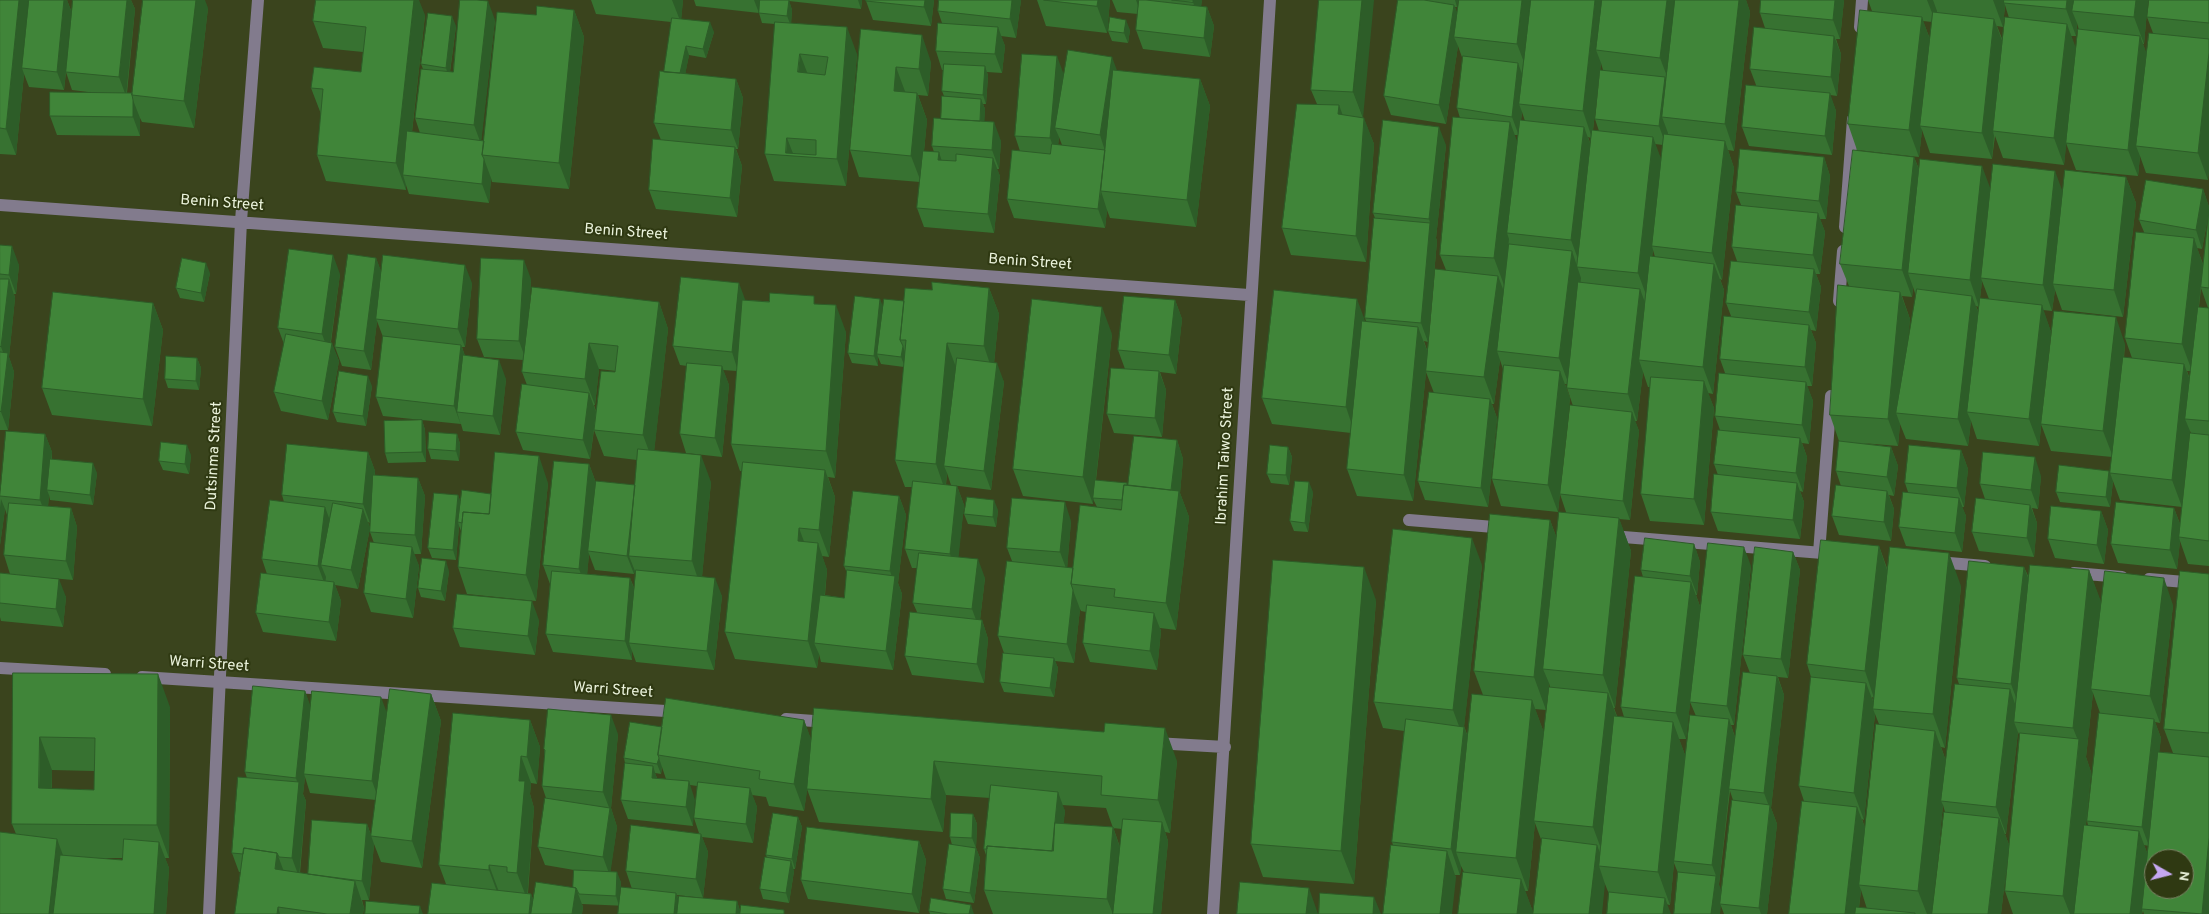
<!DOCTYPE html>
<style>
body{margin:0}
#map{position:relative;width:2209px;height:914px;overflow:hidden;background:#3a441d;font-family:Overpass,sans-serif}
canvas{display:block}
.north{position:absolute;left:2144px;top:849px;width:50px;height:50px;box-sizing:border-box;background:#2f3912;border:1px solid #7a8363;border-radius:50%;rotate:98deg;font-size:14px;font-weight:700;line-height:20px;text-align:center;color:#ebf3dc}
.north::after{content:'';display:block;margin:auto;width:18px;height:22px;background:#c4a7f1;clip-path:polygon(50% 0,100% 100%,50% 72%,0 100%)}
</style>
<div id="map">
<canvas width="2209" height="914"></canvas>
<div class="north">N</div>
</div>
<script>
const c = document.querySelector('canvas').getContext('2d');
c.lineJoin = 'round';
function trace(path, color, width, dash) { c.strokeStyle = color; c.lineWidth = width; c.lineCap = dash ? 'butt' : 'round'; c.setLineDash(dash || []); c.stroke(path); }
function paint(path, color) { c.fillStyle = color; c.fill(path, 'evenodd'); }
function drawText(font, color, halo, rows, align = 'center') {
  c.font = font + ' Overpass,sans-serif'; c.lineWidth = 4; c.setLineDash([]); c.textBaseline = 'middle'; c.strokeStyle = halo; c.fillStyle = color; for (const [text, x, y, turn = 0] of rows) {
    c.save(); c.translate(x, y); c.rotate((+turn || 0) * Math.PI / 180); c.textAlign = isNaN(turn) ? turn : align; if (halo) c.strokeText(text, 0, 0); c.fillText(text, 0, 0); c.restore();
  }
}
trace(new Path2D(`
 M1860,27L1862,0
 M0,205L1249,295
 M1845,227L1853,119
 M1839,301L1843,251
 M1409,520L1506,528
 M1611,536L1835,554
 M1819,553L1831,396
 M1937,562L1985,566
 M2074,573L2122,577
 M2149,579L2209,584
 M0,668L105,674
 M142,677L681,712
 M786,719L828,722
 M1155,743L1225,747
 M209,914L241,221L258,0
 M1213,914C1234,609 1249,305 1270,0`), '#827b8d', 12);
paint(new Path2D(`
 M0,0H67L72,13L73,0H71H131L135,9L127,93H132L208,8L194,128L142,122L140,118V136L57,135L50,116L96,93L72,90L66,72L64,90L29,87L24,74L16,155L0,154Z
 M591,0H683L681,19L714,32L706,58L689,55L685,74L736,79L743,98L738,149H736L742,166L737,217L656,209L649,190L661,140L654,123L664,72L671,22L596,14Z
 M694,0H862L861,9L789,1L792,10L791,23L857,54L846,186L774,181L765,154L775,24L762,23L759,13L696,6Z
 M934,0L931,26L873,20L866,1Z
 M1021,0L1016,38L1001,36L1005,46L1002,73L987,72L988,76L986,104H983L985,109L984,121L1001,141L999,169H997L1000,176L994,233L924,227L917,208L920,182L859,177L850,150L861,29L931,62L928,96L918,95L927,120L924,151L934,152L932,146L941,119L944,96L942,91L943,70H942L936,51L942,23L938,11Z
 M1037,0H1110L1107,33L1046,26Z
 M1112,0H1202L1201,6L1207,7L1214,26L1210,57L1143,49L1136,30L1138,14L1117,12Z
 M1319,0L1363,117L1374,144L1366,262L1291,255L1282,228L1317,104L1311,90Z
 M1398,0H1458L1457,7H1455L1457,13L1459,0H1746L1750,12L1734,151L1728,150L1734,168L1722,280L1720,279L1724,290L1713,394L1708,393L1714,408L1704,525L1650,521L1641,494L1650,387H1648L1643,372L1637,421H1635L1639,431L1630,520L1619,519L1631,551L1615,708H1614L1617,716L1624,717L1621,707L1643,577L1641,570L1694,544L1700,562L1697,595H1696L1701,609L1751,566L1734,725H1731L1735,737L1750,673L1743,655L1793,552L1800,570L1788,678L1778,677L1784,695L1771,808L1777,824L1767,914H1724L1721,906L1678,873L1674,863L1670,905L1609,894L1605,884L1542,842L1535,823L1528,891H1525L1533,912V914H1458L1464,872L1461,866L1460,875H1455L1456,878L1393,845L1392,842L1404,731L1383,728L1374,702L1482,565L1464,726L1468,737L1483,695L1474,671L1550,520L1557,539L1566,512L1560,494L1573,406L1567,388V384H1565L1570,398L1558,512L1501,506L1492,479L1503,369L1500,360L1494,404H1492L1497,418L1488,507L1425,500L1418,481L1434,393L1426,372L1413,501L1357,496L1347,469L1351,433L1272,424L1262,398L1366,321L1365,318L1375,218L1373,213L1446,145L1436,238L1437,241L1428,342L1424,341L1428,353L1446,270L1440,255L1460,118L1457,108L1463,60L1458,46L1446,124L1391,115L1384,96ZM1601,63L1603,70L1595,119L1599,131L1593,130ZM1522,112L1525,121L1521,120ZM1514,135H1518L1517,143ZM1588,137L1591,138V145ZM1655,144L1663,145L1661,160ZM1653,250L1655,257H1652ZM1696,648L1690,702L1696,716L1685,755L1679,739H1686ZM1549,683L1550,687L1544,733L1535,709L1546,710ZM1730,791L1733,800L1722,893L1718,884H1719Z
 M1761,0H1844L1840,39H1836L1841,54L1837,96L1830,95L1836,111L1832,155L1749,146L1742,127L1756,85L1750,69L1765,28L1760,13Z
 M1868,0H2148L2144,44H2143L2146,53L2153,33L2147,17L2209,0V169L2208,180L2146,173L2140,156L2138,176L2076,170L2066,143L2064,165L2003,158L1995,136L1992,159L1930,153L1922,130L1919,157L1857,150L1848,124L1872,11ZM2005,5L2009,18L2003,41L1997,26L2003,27ZM1923,21L1932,22L1930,39ZM2077,23L2079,30L2076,50L2071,36H2076Z
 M574,10L584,37L569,189L492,182L491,178L489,203L409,194L406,185V190L326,181L317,155L321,114L311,88L361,72L363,52L323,48L313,21L425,15L412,132L420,133L415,118L423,69L421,64L456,26L450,72H453L495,20L481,140L484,141L536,15Z
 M1130,30L1128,43L1112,41L1108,31Z
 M1117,71L1200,79L1210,106L1196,227L1110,218L1107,210L1105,228L1014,218L1007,199L1020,151L1015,136L1064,75ZM1059,137L1062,145H1058Z
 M1824,157L1830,176L1826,219H1820L1825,232L1820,274H1816L1821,287L1816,331L1811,330L1816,343L1812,386H1807L1813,401L1809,444L1802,443L1807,457L1803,492L1800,491L1804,502L1800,539L1718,531L1711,512L1718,475L1714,464L1720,430L1715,416L1725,373L1720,359L1731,316L1726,303L1737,261L1732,247L1741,205L1736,192Z
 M1914,157L1919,169L1990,190L2062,192L2126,177L2136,203L2123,317L2062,310L2055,290L2052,311L2043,310L2051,332L2039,446L1977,439L1971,421L1968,446L1906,439L1900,424L1898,446L1862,443L1891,447L1898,466L1894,496L1889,495L1894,509L1891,541L1839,535L1832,516L1841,486L1836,471L1839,441L1830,415L1849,286L1840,264ZM1982,281L1989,299L1979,313L1976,306L1979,307ZM1913,287L1916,296L1907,347L1910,319L1902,296L1912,297Z
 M2203,189L2209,207V566L2188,564L2180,541L2177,569L2118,563L2111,544L2174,508L2180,524L2191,433L2190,431L2182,507L2120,500L2110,473L2112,457L2051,451L2041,424L2125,344L2124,358H2132L2125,338L2144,232L2139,220ZM2209,212L2203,264L2197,248L2202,249ZM2201,288L2208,308L2199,307ZM2187,371H2191L2190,379Z
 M0,245L19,265L16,294H14L15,298L9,357L14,372L8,430H0Z
 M376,258L381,272L472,283L465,347H462L465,356L506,379L500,435L463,431L461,424L383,416L376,397L383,337L377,321L371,370L342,366L335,347Z
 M210,273L204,302L180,298L176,288Z
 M340,274L331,342L339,361L328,420L281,411L274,392L284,344L278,328Z
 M531,279L529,309L659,302L668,329L654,451L711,482L702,576L722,596L714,670L636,662L632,651V660L553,652L546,634L550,584L543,565L589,464L596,483L635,485L637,460L604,456L594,430L590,459L523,450L516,432L527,385L522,372L523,360L484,357L477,339ZM599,369L616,371L596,411L594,405H595ZM589,554L595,570L634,574L635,571L636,575L635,590L630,578L587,574Z
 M989,288L999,314L994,363L1004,382L991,490L951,485L947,473L946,485L957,486L964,505L958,557L985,578L980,620H982L988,639L984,683L912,675L905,656L917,612L913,603L917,568H912L905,549L912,487H905L895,460L904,367L881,364L878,357V366L852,363L848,353L883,307L904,301L932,290Z
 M745,300L817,304L846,332L835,478L828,477L835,497L829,557L822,556L827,570L825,595L844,598L847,573L844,566L899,496L906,515L898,583L902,594L893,670L821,662L819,654L817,668L735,659L725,632L742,471H740L731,444L737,371L723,370L729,385L722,457L686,453L680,434L687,366L680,365L673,346Z
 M1175,300L1182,319L1176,374L1160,372L1166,390L1162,437L1114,433L1107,414L1125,369L1118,350Z
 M153,303L163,330L152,426L52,415L42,388Z
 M1112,334L1096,480L1128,485L1177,440L1183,459L1180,493L1189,517L1176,630L1160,628L1161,631L1157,670L1090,662L1083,643L1086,612L1081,611L1080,609L1074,663L1055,661L1058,668L1054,697L1004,692L1000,682L1004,653L998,636L1012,561L1007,548L1071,521L1067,568H1073L1097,507L1093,499V504L1023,496L1013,469ZM1099,508L1121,509V510Z
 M197,358L201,368L199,390L168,388L165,379Z
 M372,386L366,426L337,422L333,412Z
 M422,420L425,430L426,462L388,463L385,453Z
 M45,434L52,452V459L97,473L93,505L50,500L49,495L48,506L71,508L77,527L73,580L51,578L66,597L63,627L1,621L0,617V573L10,574L4,555L7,515L5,509L0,545V491Z
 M457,434L460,444L459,461L431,459L428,449Z
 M1288,447L1292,457L1289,485L1271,483L1267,474Z
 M1961,450L1968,469L1964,507H1962L1966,516L1962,552L1906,546L1899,527L1908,492L1905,483Z
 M368,452L375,471V475L418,478L425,496L421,554H414L419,566L413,618L371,612L364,593L374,543L370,532L371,508L370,523L368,522L370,528L358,589L335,585L341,601L336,641L263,632L256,613L267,574L262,559L284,502L282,495Z
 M191,455L189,474L163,470L159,461Z
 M2109,471L2113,481L2110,507L2060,502L2056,492Z
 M2041,476L2038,509L2032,508L2037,523L2034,557L1979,551L1972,532L1985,499L1980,484Z
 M548,483L536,601L467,594L458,567L461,531L459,526L456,560L432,558L428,548L458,495L460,501L491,494Z
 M1313,492L1308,532L1294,531L1290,521Z
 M998,510L996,527L968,524L964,514Z
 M2101,511L2108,530L2104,564L2055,558L2048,539Z
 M1879,546L1888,571L1961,586L1945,748L1941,747L1946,761L1959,684L1957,678L2024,567L2029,578L2089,570L2101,603L2173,605L2160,723L2155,722L2161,738L2159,752L2173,753L2164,729L2209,574V914H2144L2143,911L2142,914H2013L2005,891L2020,737L2018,732L2006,834H2005L2009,845L2001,914H1932L1945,812L1943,805L1932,914H1789L1804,801L1799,786L1811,677L1807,664ZM2093,693L2100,713L2087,821L2088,825H2086L2091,772L2086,757ZM1872,697L1874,698V704ZM1875,714L1879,724L1865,828L1862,819L1864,820ZM2144,845L2149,846L2148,855ZM1861,890L1867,909L1859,908Z
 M449,571L445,601L421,597L418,588Z
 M1376,600L1354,884L1263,877L1251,844Z
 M539,620L535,655L460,647L453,628Z
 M13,673L170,707L169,858H165L169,868L166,914L16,834L12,824ZM52,770L94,771V790L52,789ZM96,858H122V860Z
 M305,691L310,707L387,714L431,694L441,721L422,868L381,862L374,844L369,900H362L364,908L363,914H235L241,872H239L232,853L247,778L245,772ZM305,777L310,793L376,800L371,835L367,824L308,874L300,873L306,801L303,794Z
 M530,720L540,747L537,784L531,783L530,794L534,808L528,893L531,894L533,899L573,887L574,870L545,865L538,847L546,798L542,786L545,753L544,749L618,734L611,808L617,827L610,872L621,882L619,900L632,889L626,871L699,833L694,818L697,786L690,785L693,826L628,819L621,800L625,763L624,758L662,727L804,720L811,740L1177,761L1170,833L1165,832L1168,841L1161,914H993L984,890L986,855L984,849L990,798L946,795L943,832L819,822L807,789L804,811L769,806L766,797L752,795L757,807L753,843L702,837L708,852L703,898L677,895L678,898L737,901L740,911L582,904L583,907L582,914H428L446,884L439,865ZM662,767L666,779L657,778L655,773L661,774ZM1062,805L1106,808L1113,828L1122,829L1120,847L1113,827L1063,824L1065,811Z
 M973,814L977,824L976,848L980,858L974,903L946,899L943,889L952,845L950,837Z
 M798,817L802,827L795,869H793L794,871L789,903L763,899L760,889L767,858L766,855Z
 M919,841L926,860L919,913L808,899L801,880Z
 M929,911L974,914H930Z`), '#377231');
paint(new Path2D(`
 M19,0H31L22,68L24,74L16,155L6,129Z
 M64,0H67L72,13L64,90L57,72Z
 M127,0H131L135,9L126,96L119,77Z
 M196,0H205L208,8L194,128L184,101Z
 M414,0H419L425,15L407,175H403L406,185V190L396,163Z
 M672,0H683L681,23Z
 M754,0H760L759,13Z
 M789,0L792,10L791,26L787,16Z
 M858,0H862L861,9Z
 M925,0H934L931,26L924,7Z
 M1012,0H1021L1016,38L1010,19Z
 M1098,0H1110L1107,33L1097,6Z
 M1136,0H1140L1141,14Z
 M1193,0H1202L1199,21L1193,2Z
 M1362,0H1374L1363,118L1353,92Z
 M1455,0H1458L1457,7Z
 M1522,0H1534L1527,70L1517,44Z
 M1595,0H1608L1596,50L1601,63L1592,138L1583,111Z
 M1667,0H1680L1670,84L1660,58Z
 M1739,0H1746L1750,12L1734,151L1725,124Z
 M1835,0H1844L1840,39L1833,20Z
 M1927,0H1933L1937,11L1936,23Z
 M1993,0H2005L2004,3L2005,5L2003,27Z
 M2067,0H2079L2072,11L2077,23L2076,36L2066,9Z
 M2136,0H2148L2144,44L2134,17Z
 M488,1L495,20L481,144L474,125Z
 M1454,5L1461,23L1454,37L1458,46L1446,124L1439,105Z
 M1207,7L1214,26L1210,57L1204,38Z
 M574,10L584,37L569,189L559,163Z
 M452,16L456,26L449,78L446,68Z
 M1922,17L1931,43L1920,126L1922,130L1919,157L1909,130Z
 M1994,19L2004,46L1993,131L1994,136L1992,159L1982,133Z
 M1126,20L1130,30L1128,43L1124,33Z
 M710,22L714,32L706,58L703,49Z
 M2067,24L2077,51L2064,165L2054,138Z
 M847,27L857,54L846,186L837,159Z
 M998,27L1005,46L1002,73L995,54Z
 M922,35L931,62L928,96L919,69Z
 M1834,36L1841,54L1837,96L1831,77Z
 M2140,36L2150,62L2136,146L2140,156L2138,176L2128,150Z
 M686,46L689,55L683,86L679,76Z
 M2209,53V169L2208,180L2198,153Z
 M800,54L810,80L798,72Z
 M1057,56L1064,75L1055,128L1059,137L1057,157L1050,138Z
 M1112,57L1119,76L1106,154L1100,135Z
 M1518,63L1525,82L1519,104L1522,112L1519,136L1512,117Z
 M985,66L988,76L986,104L983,95Z
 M896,67L906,94L894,91Z
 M1665,77L1672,96L1662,117L1668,133L1666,145L1659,126Z
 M736,79L743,98L738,149L731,130Z
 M1200,79L1210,106L1196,227L1187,200Z
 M917,93L927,120L921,182L911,156Z
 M1830,93L1836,111L1832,155L1825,136Z
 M981,99L985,109L984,135L980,125Z
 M133,100L140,118V136L133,117Z
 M1339,105L1349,132L1338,114Z
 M1364,118L1374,144L1366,262L1356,236Z
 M994,122L1001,141L999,169L992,150Z
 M1510,122L1520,149L1507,233L1509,239L1504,285L1494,258Z
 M1439,127L1446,145L1436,238L1437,241L1428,342L1421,323L1430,223L1429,219Z
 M1584,127L1594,154L1581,267L1571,240Z
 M1653,137L1663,164L1652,246L1653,250L1648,300L1638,273Z
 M787,138L794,156L786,153Z
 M1725,141L1734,168L1722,280L1712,253Z
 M735,147L742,166L737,217L730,198Z
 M939,152L945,171L938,160Z
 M1824,157L1830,176L1826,219L1819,201Z
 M1914,157L1924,183L1908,273L1913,287L1912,297L1902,270Z
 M993,158L1000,176L994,233L988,214Z
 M484,159L491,178L489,203L482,184Z
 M1982,166L1992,193L1981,278L1982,281L1979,307L1970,280Z
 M2055,171L2065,198L2053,284L2055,290L2052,311L2043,285Z
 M2126,177L2136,203L2123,317L2114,290Z
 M2203,189L2209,207V211L2202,249L2196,230Z
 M1101,191L1107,210L1105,228L1098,209Z
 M1818,213L1825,232L1820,274L1813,255Z
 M2194,238L2203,265L2192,371L2182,344Z
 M12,246L19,265L16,294L9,275Z
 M1572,251L1581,278L1569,385L1559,358Z
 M333,255L340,274L329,353L322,334Z
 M376,258L383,276L376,319L377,321L371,370L364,351Z
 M524,260L531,279L526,360L519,341Z
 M206,263L210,273L204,302L201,293Z
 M1714,264L1724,290L1713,394L1703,367Z
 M465,265L472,283L465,347L458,329Z
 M1814,269L1821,287L1816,331L1809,312Z
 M1498,276L1508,302L1497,351L1500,360L1494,404L1484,377Z
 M9,279L15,298L9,357L14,372L8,430L1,412L7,362L1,347Z
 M739,283L746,302L738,371L732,352Z
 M989,288L999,314L993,373L984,346Z
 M1640,289L1650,316L1639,360L1643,372L1637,421L1628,394Z
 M1900,292L1910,319L1901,413H1896L1900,424L1898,446L1888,419Z
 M1972,296L1982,322L1967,412L1971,421L1968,446L1958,419Z
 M880,299L884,309L877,354L878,357V366L874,356Z
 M1357,299L1367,326L1355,434L1346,407Z
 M1175,300L1182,319L1176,374L1169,355Z
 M659,302L668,329L653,462L643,435Z
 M153,303L163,330L152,426L143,399Z
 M836,305L846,332L835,478L826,451Z
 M2042,305L2051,332L2039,446L2029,419Z
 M1102,307L1112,334L1093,504L1083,477Z
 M2116,317L2125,344L2113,457L2103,431Z
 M1809,325L1816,343L1812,386L1805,367Z
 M1418,327L1428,353L1413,501L1404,475Z
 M332,343L339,361L328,420L322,401Z
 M589,343L599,369L595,405L585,379Z
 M947,343L957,370L944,466L947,473L945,490L936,464Z
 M461,345L468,364L457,412L461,425L454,406Z
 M903,346L906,356L905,367L901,357Z
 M197,358L201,368L199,390L196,381Z
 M499,360L506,379L500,435L493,416Z
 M997,363L1004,382L991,490L984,471Z
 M2184,364L2194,391L2185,419L2190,431L2182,507L2172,480Z
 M722,366L729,385L722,457L715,438Z
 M1159,371L1166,390L1162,437L1155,418Z
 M1560,371L1570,398L1558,512L1548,485Z
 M368,376L372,386L366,426L363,416Z
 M1704,381L1714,408L1704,525L1694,499Z
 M1806,382L1813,401L1809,444L1802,425Z
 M589,393L596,412L590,459L583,440Z
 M1490,399L1497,418L1488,507L1481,488Z
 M1632,412L1639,431L1630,520L1623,501Z
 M422,420L425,430L426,462L422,452Z
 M45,434L52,452L49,490H47L49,495L47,519L40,500Z
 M457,434L460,444L459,461L456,451Z
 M1800,438L1807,457L1803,492L1796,473Z
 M1177,440L1183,459L1180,493L1189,517L1176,630L1166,603L1171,493Z
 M187,445L191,455L189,474L185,464Z
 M1288,447L1292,457L1289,485L1286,475Z
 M1891,447L1898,466L1894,496L1887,477Z
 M1961,450L1968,469L1964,507L1957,488Z
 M368,452L375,471L370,523L363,504Z
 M701,455L711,482L701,588L692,561Z
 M539,456L548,483L536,601L526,575Z
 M2035,457L2041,476L2038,509L2031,490Z
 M93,463L97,473L93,505L90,495Z
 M589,464L596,483L588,551L589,554L586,588L579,569Z
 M825,470L835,497L829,557L819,530Z
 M2109,471L2113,481L2110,507L2106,497Z
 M418,478L425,496L421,554L415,535Z
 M1309,482L1313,492L1308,532L1305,523Z
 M1797,483L1804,502L1800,539L1793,520Z
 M636,485L629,556L635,571L634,574L627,556Z
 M957,486L964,505L957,573L950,554Z
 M1887,491L1894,509L1891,541L1884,522Z
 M458,495L462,505L458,522L459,526L456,560L453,550Z
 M899,496L906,515L898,583L902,594L893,670L886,651L894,583L890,571Z
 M1959,498L1966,516L1962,552L1955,533Z
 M1,499L5,509L0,545V508Z
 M994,500L998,510L996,527L993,517Z
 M1065,502L1071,521L1067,571L1060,552Z
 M2030,505L2037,523L2034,557L2027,538Z
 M325,507L332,526L321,565L326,577L325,585L318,566Z
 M71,508L77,527L73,580L66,561Z
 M2174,508L2181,527L2179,537L2180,541L2177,569L2170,550Z
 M363,509L370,528L358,589L351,570Z
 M2101,511L2108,530L2104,564L2097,545Z
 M1619,518L1631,551L1615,708L1603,675Z
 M1550,520L1562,553L1543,669L1549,683L1546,710L1534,677Z
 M799,528L809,555L798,541Z
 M1472,538L1482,565L1463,737L1453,710Z
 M818,543L827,570L820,643H814L819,654L817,668L808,641Z
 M1694,544L1700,562L1697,595L1690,576Z
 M1879,546L1888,573L1874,698L1865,671Z
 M412,547L419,566L413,618L406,599Z
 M1744,547L1751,566L1734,725L1727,706Z
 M1793,552L1800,570L1788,678L1781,659Z
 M1949,553L1961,586L1945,748L1933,714Z
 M978,559L985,578L979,628L972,609Z
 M446,561L449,571L445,601L441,591Z
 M1364,567L1376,600L1354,884L1341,851Z
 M2024,567L2034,594L2021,711L2011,684Z
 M2089,570L2102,604L2091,689L2093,693L2086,757L2091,772L2077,914H2070L2063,896L2079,743L2073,728Z
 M630,578L637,597L629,643L632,651V660L625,641Z
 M715,578L722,596L714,670L707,651Z
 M2164,578L2173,605L2160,723L2150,696Z
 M59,579L66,597L63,627L56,609Z
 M334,582L341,601L336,641L329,622Z
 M1691,582L1701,609L1686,739L1676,713Z
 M1073,590L1080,609L1074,663L1067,644Z
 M532,601L539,620L535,655L528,636Z
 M1154,613L1161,631L1157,670L1150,651Z
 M982,620L988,639L984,683L977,664Z
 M1054,658L1058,668L1054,697L1050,688Z
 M158,674L170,707L169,858L157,825Z
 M1777,676L1784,695L1771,808L1777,824L1767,914H1761L1759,908L1770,809L1764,793Z
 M1866,683L1876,709H1873L1875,714L1864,820L1854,793Z
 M2010,689L2019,716L2014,722L2018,732L2006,834L1996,807Z
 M305,691L312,710L304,774L305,777L303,794L306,801L299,877L292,858L298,785L296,778Z
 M1608,693L1618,720L1603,854L1593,827Z
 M431,694L441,721L422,868L412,841Z
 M381,697L388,716L379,800L372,781Z
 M1532,700L1544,733L1534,821L1535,823L1528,891L1516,858Z
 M611,715L618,734L611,808L617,827L610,876L603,857L610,810L603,792Z
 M1729,719L1735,738L1719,884L1712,865Z
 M2154,719L2161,738L2149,846L2142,827Z
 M530,720L540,747L537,784L527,757Z
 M804,720L814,747L804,811L794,784Z
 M1673,722L1685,755L1674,861V863L1670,905L1658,872Z
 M1464,727L1474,753L1456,852L1461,866L1460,875L1451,849Z
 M1165,728L1177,761L1170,833L1158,800Z
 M1935,731L1947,764L1941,801L1943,805L1932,914H1927L1918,891Z
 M40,737L52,770L51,822L39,788Z
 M521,756L531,783L530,794L534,808L527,899L517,873L519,781Z
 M659,758L662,767L661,774L657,764Z
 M934,761L946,795L943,832L931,799Z
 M653,766L659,785L652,778Z
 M689,781L695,800L693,826L686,807Z
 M750,788L757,807L753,843L746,824Z
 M1058,792L1065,811L1059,874L1052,855Z
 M1857,807L1867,833L1859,885L1861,890L1858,914H1845Z
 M973,814L977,824L976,848L972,838Z
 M798,817L802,827L795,869L792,859Z
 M1999,818L2009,845L2001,914H1988Z
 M1162,822L1168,841L1161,914H1153Z
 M367,824L374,844L369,900L362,881Z
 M1113,827L1122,854L1118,914H1113L1107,899Z
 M2139,831L2149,858L2142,909V914H2130Z
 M701,834L708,852L703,898L696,879Z
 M2209,838V914H2202Z
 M57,839L67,866L61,914H49Z
 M919,841L926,860L919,913L912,894Z
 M159,842L169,868L166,914H154Z
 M1597,845L1605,866H1599L1605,884L1602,914H1589Z
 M976,848L980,858L974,903L970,893Z
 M1447,851L1456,878L1452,914H1440Z
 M277,853L287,880L275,869Z
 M791,861L794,871L789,903L786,893Z
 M489,865L499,892V897L489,870Z
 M617,872L621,882L619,906L616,896Z
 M1716,876L1723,895L1720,904L1721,906L1720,914H1711Z
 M1521,879L1533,912V914H1517Z
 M355,881L364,908L363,914H350Z
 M576,888L583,907L582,914H572Z
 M1309,888L1318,914H1306Z
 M676,893L683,912V914H674Z
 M531,894L538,912V914H529Z
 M1374,897L1381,914H1373Z
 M1665,898L1671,914H1663Z
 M737,901L741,914H736Z
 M971,905L974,914H969Z
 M420,906L423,914H419Z
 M278,907L280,914H277Z`), '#2d5d28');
const building = new Path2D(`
 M0,0H19L6,129L0,128Z
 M29,0H64L57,72L22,68Z
 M73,0H127L119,77L66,72Z
 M143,0H196L184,101L132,95Z
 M316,0H414L396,163L317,155L323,89L311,88L314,67L361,72L366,27L313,21Z
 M460,0H477L488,1L474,125L415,118L421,69L453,72Z
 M760,0H789L787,16L759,13Z
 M866,0H925L924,7L866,1Z
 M939,0H1012L1010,19L938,11Z
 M1044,0H1098L1097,6Z
 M1139,0H1146L1207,7L1204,38L1136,30Z
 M1172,0H1193V2Z
 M1319,0H1362L1353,92L1311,90Z
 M1398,0H1424L1454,5L1439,105L1384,96Z
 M1459,0H1522L1517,44L1454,37Z
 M1531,0H1595L1583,111L1519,104Z
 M1602,0H1667L1660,58L1596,50Z
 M1675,0H1739L1725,124L1662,117Z
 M1761,0H1835L1833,20L1760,13Z
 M2004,0H2067L2066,9L2004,3Z
 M2074,0H2136L2134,17L2072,11Z
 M2149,0H2209V23L2147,17Z
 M537,6L574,10L559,163L482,155L497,12L536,15Z
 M1860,10L1922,17L1909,130L1848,124Z
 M1933,12L1994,19L1982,133L1920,126Z
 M428,13L452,16L446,68L421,64Z
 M1110,17L1126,20L1124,33L1108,31Z
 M2005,17L2067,24L2054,138L1993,131Z
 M672,18L710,22L703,49L686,46L680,73L664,72Z
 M775,22L847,27L837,159L765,154ZM800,54L828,57L825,75L798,72ZM787,138L816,140V155L786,153Z
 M938,23L998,27L995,54L936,51Z
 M1754,27L1834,36L1831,77L1750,69Z
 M861,29L922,35L919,69L896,67L894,91L917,93L911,156L850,150Z
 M2078,29L2140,36L2128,150L2066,143Z
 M2149,33L2209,39V53L2198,153L2136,146Z
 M1068,50L1112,57L1100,135L1055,128Z
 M1022,54L1057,56L1050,138L1015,136Z
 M1463,56L1518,63L1512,117L1457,108Z
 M944,64L985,66L983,95L942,91Z
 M1113,70L1200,79L1187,200L1101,191Z
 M1600,70L1665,77L1659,126L1595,119Z
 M660,71L736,79L731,130L654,123Z
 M1746,85L1830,93L1825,136L1742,127Z
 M50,92L132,93V95L133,100V117L50,116Z
 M942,96L981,99L980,121L941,119Z
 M1297,104L1339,105L1338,114L1364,118L1356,236L1282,228Z
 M1453,117L1510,122L1494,258L1440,255Z
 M934,118L994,122L992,150L932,146Z
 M1383,120L1439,127L1429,219L1373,213Z
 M1520,120L1584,127L1571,240L1507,233Z
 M1592,130L1653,137L1638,273L1577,267Z
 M407,131L484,141L482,155L484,159L482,184L403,175Z
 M1664,134L1725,141L1712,253L1652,246Z
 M653,139L735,147L730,198L649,190Z
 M1052,144L1105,150L1098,209L1007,199L1012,150L1050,154Z
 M1740,149L1824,157L1819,201L1736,192Z
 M1853,150L1914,157L1902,270L1840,264Z
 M923,151L939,152L938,160L956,161V154L993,158L988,214L917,208Z
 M1920,159L1982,166L1970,280L1908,273Z
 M1993,164L2055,171L2043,285L1981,278Z
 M2065,170L2126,177L2114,290L2053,284Z
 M2146,180L2203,189L2196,230L2139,220Z
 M1736,205L1818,213L1813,255L1732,247Z
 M2209,210V288L2201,287Z
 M1374,218L1430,223L1421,323L1365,318Z
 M2136,232L2194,238L2182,344L2125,338Z
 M1509,244L1572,251L1559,358L1497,351Z
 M0,245L12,246L9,275L0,274Z
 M289,249L333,255L322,334L278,328Z
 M348,254L376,258L364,351L335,347Z
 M383,255L465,265L458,329L376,319Z
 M1650,256L1714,264L1703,367L1639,360Z
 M182,258L206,263L201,293L176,288Z
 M481,258L524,260L519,341L477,339Z
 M1731,261L1814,269L1809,312L1726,303Z
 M1435,269L1498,276L1484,377L1426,371Z
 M681,277L739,283L732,352L673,346Z
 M0,279H9L1,347L0,346Z
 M932,282L989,288L984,346L947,343L936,464L895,460L906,340H900L905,288L932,290Z
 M1578,282L1640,289L1628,394L1567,388Z
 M1838,285L1900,292L1888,419L1830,415Z
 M532,287L659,302L643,435L594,430L601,371L615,372L618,346L589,343L585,379L522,372Z
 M1917,289L1972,296L1958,419L1896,413Z
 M1274,290L1357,299L1346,407L1262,398Z
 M53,292L153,303L143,399L42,388Z
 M770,293L814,296V304L836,305L826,451L731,444L742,300L769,302Z
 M855,296L880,299L874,356L848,353Z
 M1124,296L1175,300L1169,355L1118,350Z
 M1980,298L2042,305L2029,419L1967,412Z
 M884,299L904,301L900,340L903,346L901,357L877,354Z
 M1032,299L1102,307L1083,477L1013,469Z
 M2198,307L2209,308V421L2185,419Z
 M2054,311L2116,317L2103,431L2041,424Z
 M1724,316L1809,325L1805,367L1720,359Z
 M1362,321L1418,327L1404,475L1347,469Z
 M286,334L332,343L322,401L274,392Z
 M383,336L461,345L454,406L376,397Z
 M0,352L8,353L1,412L0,411Z
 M463,355L499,360L493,416L457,412Z
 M166,356L197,358L196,381L165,379Z
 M2123,357L2184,364L2172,480L2110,473Z
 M957,358L997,363L984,471L944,466Z
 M687,363L722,366L715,438L680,434Z
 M1504,365L1560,371L1548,485L1492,479Z
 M1111,368L1159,371L1155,418L1107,414Z
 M339,371L368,376L363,416L333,412Z
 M1719,373L1806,382L1802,425L1715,416Z
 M1651,377L1704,381L1694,499L1641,494Z
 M522,384L589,393L583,440L516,432Z
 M1429,392L1490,399L1481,488L1418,481Z
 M1570,405L1632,412L1623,501L1560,494Z
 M422,420V452L385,453L384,421Z
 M1718,430L1800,438L1796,473L1714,464Z
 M6,431L45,434L40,500L0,496Z
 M429,432L457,434L456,451L428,449Z
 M2190,433L2209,435V541L2179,537Z
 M1134,436L1177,440L1171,490L1128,485Z
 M1839,441L1891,447L1887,477L1836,471Z
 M161,442L187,445L185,464L159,461Z
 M287,444L368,452L363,504L282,495Z
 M1270,445L1288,447L1286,475L1267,474Z
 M1909,445L1961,450L1957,488L1905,483Z
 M638,449L701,455L692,561L629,556Z
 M495,452L539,456L526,575L458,567L463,512L489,514Z
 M1983,452L2035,457L2031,490L1980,484Z
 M50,459L93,463L90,495L47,490Z
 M554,461L589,464L579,569L543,565Z
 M743,462L825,470L819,530L799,528L798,541L818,543L808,641L725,632Z
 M2059,465L2109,471L2106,497L2056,492Z
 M1714,474L1797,483L1793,520L1711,512Z
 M373,475L418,478L415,535L370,532Z
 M1095,480L1127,483V485H1124L1122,500L1093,498Z
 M596,481L635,485L627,556L588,551Z
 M913,481L957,486L950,554L905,549Z
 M1295,481L1309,482L1305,523L1290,521Z
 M1124,485L1179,491L1166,603L1114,597L1115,589L1071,584L1080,505L1121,510Z
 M1836,485L1887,491L1884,522L1832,516Z
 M462,490L491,494L489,514L463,512L462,523L458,522Z
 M853,491L899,496L890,571L844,566Z
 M1903,492L1959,498L1955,533L1899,527Z
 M434,493L458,495L453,550L428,548Z
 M967,497L994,500L993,517L964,514Z
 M1012,498L1065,502L1060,552L1007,548Z
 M1976,498L2030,505L2027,538L1972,532Z
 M270,500L325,507L318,566L262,559Z
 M2116,502L2174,508L2170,550L2111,544Z
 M9,503L71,508L66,561L4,555Z
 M333,503L363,509L351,570L321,565Z
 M2051,506L2101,511L2097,545L2048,539Z
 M1559,512L1619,518L1603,675L1543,669Z
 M1490,514L1550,520L1534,677L1474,671Z
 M1393,529L1472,538L1453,710L1374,702Z
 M1645,538L1694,544L1690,576L1641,570Z
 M1821,540L1879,546L1865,671L1807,664Z
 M370,542L412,547L406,599L364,593Z
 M1708,543L1744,547L1727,706L1690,702Z
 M1755,547L1793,552L1781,659L1743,655Z
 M1890,547L1949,553L1933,714L1873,709Z
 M919,553L978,559L972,609L913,603Z
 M422,558L446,561L441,591L418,588Z
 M1273,560L1364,567L1341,851L1251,844Z
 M1007,561L1073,568L1071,584L1073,590L1067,644L998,636Z
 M1969,561L2024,567L2011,684L1957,678Z
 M2030,565L2089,570L2073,728L2014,722Z
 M636,570L715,578L707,651L629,643Z
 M847,570L895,576L886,651L814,643L820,595L844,598Z
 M552,571L630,578L625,641L546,634Z
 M2105,571L2164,578L2150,696L2091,689Z
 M2180,571L2209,574V733L2164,729Z
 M0,573L59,579L56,609L0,603Z
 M261,573L334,582L329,622L256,613Z
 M1635,576L1691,582L1676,713L1621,707Z
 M457,594L532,601L528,636L453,628Z
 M1087,605L1154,613L1150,651L1083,643Z
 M910,612L982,620L977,664L905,656Z
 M1003,653L1054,658L1050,688L1000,682Z
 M1743,672L1777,676L1764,793L1729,789Z
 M13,673L158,674L157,825L12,824ZM40,737L95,738L94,790L39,788Z
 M1811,677L1866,683L1854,793L1799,786Z
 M1955,684L2010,689L1996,807L1941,801Z
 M253,686L305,691L296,778L245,772Z
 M1549,687L1608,693L1593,827L1534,821Z
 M390,689L431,694L412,841L371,836Z
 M312,691L381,697L372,781L304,774Z
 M1472,694L1532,700L1516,858L1456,852Z
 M666,698L804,720L794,784L759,779L760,771L658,755Z
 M814,708L1104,732L1105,723L1165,728L1158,800L1101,795L1102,776L934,761L931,799L807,789Z
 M548,709L611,715L603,792L542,786L545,750L544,749Z
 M453,713L530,720L527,757L521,756L519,781H525L517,873L507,872V867L489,865V870L439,865Z
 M2099,713L2154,719L2142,827L2087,821Z
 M1690,715L1729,719L1712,865L1674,861Z
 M1614,716L1673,722L1658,872L1599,866Z
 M1406,719L1464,727L1451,849L1392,842Z
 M630,722L662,727L658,755L659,758L657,764L624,758Z
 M1876,724L1935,731L1918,891L1859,885Z
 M2020,733L2079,739L2063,896L2005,891Z
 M2158,752L2209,757V838L2202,914L2142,909ZM2154,859H2184V889H2154Z
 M625,763L653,766L652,778L689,781L686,807L621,800Z
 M238,777L299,782L292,858L279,857L277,853L244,848L243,854L232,853Z
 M698,782L750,788L746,824L694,818Z
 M991,785L1058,792L1052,851L987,846V849H984Z
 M545,798L610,808L603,857L538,847Z
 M1732,800L1770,805L1759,908L1720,904Z
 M1802,801L1857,807L1845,914H1789Z
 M1944,812L1999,818L1988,914H1932Z
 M773,813L798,817L792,859L766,855Z
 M951,813L973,814L972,838L950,837Z
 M1123,819L1162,822L1153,914H1113Z
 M312,820L367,824L362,881L308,874Z
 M1055,823L1113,827L1107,899L984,890L987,846L1053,851Z
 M631,825L701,834L696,879L626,871Z
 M2084,825L2139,831L2130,914H2074Z
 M807,827L919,841L912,894L801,880Z
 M0,832L57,839L49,914H0Z
 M1542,838L1597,845L1589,914H1533Z
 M124,839L159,842L154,914H53L60,855L122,860Z
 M949,844L976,848L970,893L943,889Z
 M1391,845L1447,851L1440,914H1383Z
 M244,848L277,853L275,869L355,881L350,914H327L278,907L277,914H235Z
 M765,857L791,861L786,893L760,889Z
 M574,870L617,872L616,896L579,894L576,888L573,887Z
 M1463,872L1521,879L1517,914H1458Z
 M1678,872L1716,876L1711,914H1674Z
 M536,882L576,888L572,914H531Z
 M1240,882L1309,888L1306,914H1237Z
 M432,883L531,894L529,914H428Z
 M621,887L676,893L674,914H618Z
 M1609,892L1665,898L1663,914H1607Z
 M1320,893L1374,897L1373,914H1319Z
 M679,896L737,901L736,914H677Z
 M931,898L971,905L969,914H948L929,911Z
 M366,901L420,906L419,914H365Z
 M741,905L784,910V914H740Z
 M1856,907L1915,913V914H1855Z`);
paint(building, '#408539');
trace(building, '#2d5d28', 1);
drawText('15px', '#ebf3dc', '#2f3912', [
 ["Benin Street",222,204,4],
 ["Benin Street",626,233,4],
 ["Benin Street",1030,263,4],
 ["Dutsinma Street",215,456,-87],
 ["Ibrahim Taiwo Street",1226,456,-87],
 ["Warri Street",209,665,4],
 ["Warri Street",613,691,4]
]);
</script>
